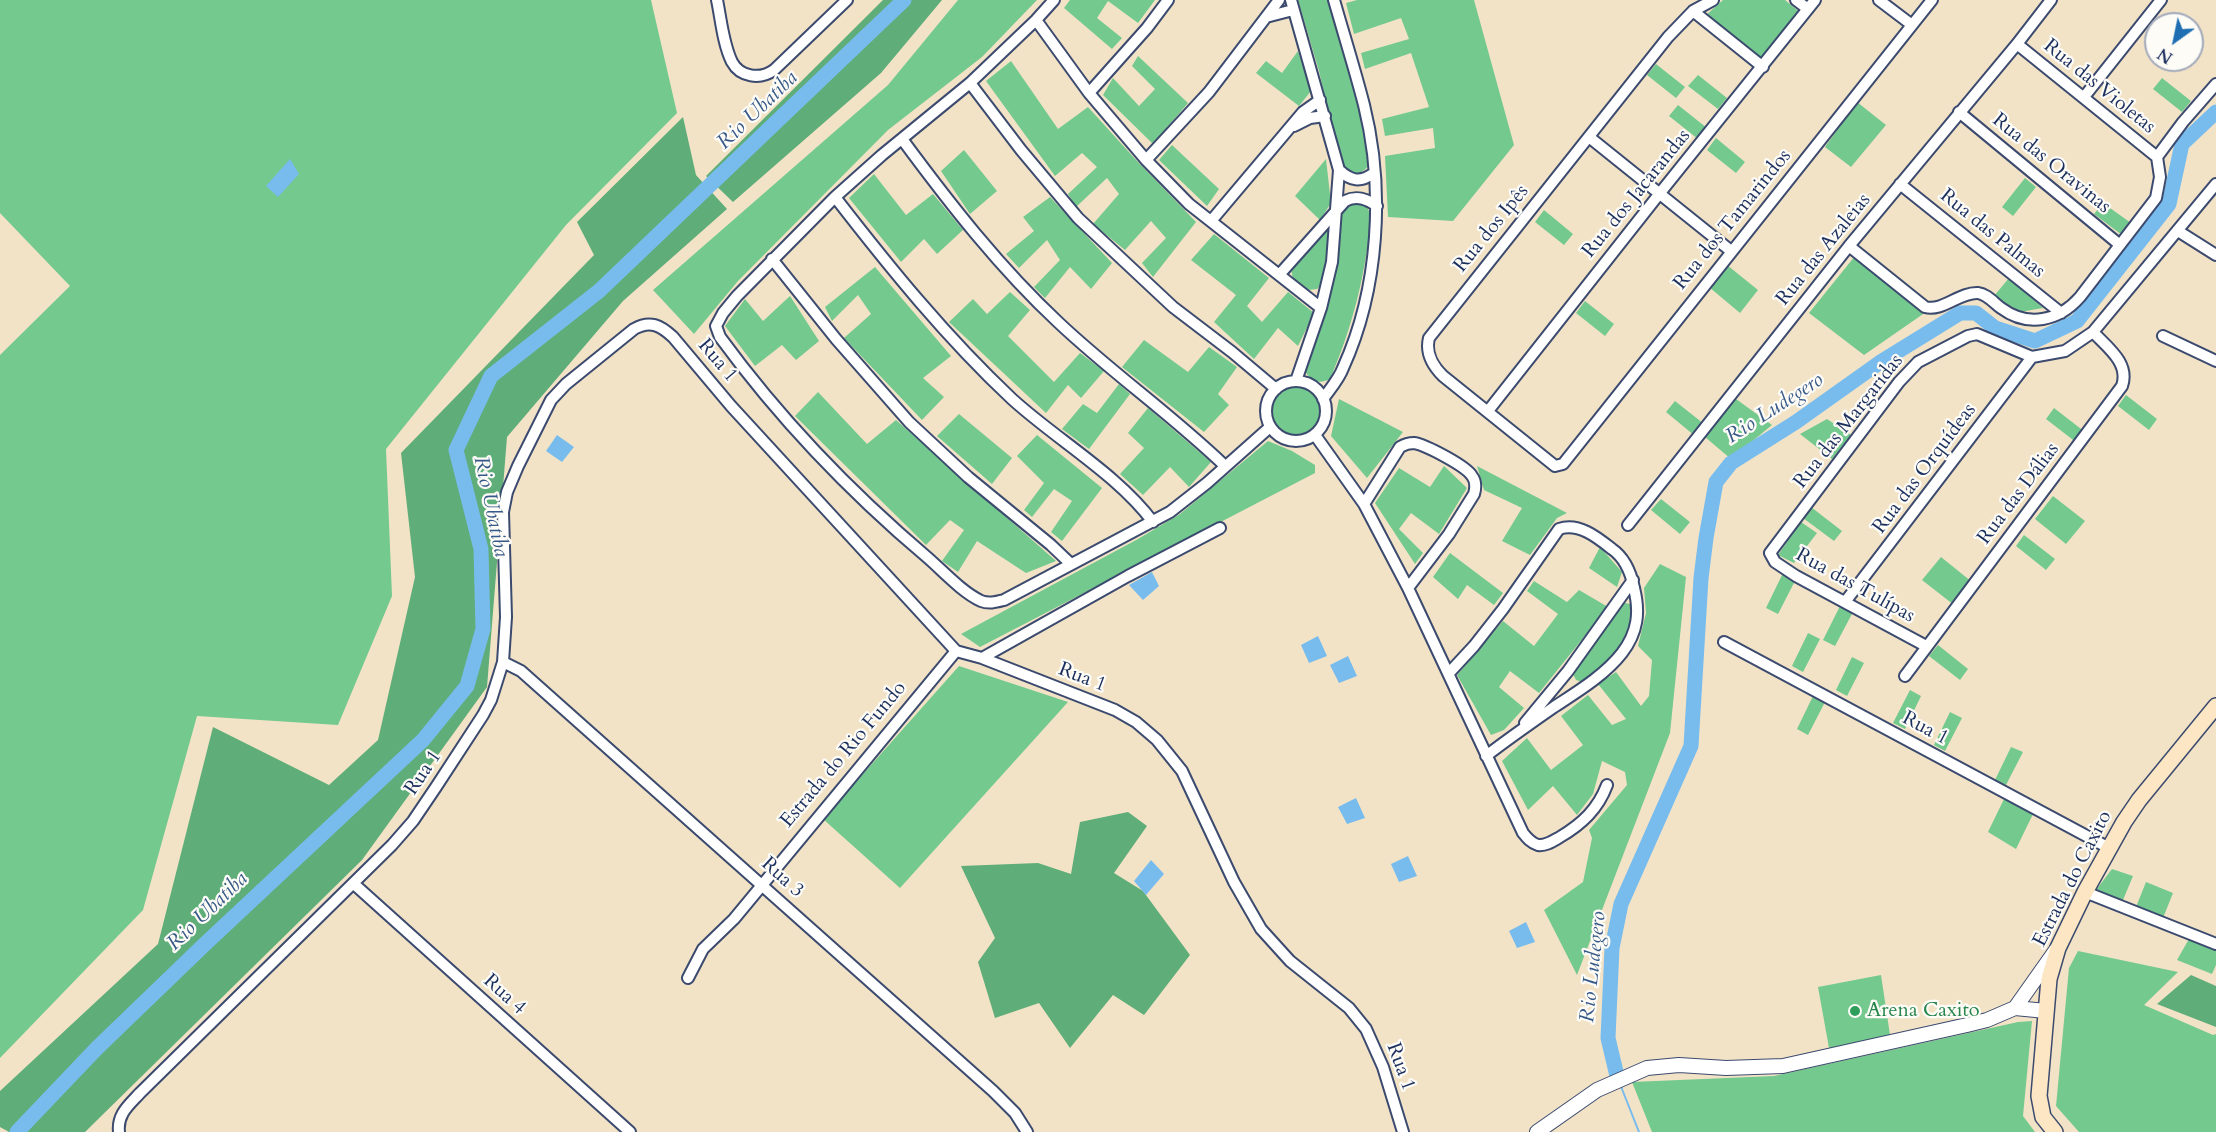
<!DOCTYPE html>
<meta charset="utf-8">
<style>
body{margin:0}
#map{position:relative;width:2216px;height:1132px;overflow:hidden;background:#f2e3c7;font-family:Cardo,serif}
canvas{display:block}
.north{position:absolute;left:2144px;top:12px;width:60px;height:60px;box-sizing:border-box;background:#fdfcf7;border:2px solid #a3aaba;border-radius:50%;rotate:213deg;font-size:16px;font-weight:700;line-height:24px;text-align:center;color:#1b2f5e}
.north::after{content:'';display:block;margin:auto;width:21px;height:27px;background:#1f6fb2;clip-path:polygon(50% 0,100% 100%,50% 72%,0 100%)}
</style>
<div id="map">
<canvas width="2216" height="1132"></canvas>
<div class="north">N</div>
</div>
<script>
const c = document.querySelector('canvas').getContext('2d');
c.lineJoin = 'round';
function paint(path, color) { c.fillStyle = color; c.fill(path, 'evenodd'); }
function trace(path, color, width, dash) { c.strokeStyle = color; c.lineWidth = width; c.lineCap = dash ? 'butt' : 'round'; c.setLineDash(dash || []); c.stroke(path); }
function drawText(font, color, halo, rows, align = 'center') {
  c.font = font + ' Cardo,serif'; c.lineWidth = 4.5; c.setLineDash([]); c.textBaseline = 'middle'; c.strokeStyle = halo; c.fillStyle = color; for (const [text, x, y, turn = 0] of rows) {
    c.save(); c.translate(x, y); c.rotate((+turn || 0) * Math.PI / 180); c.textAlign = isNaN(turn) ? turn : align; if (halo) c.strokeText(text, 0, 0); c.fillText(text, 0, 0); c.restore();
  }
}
paint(new Path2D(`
 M0,0H651L677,113L566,225L386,449L392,596L338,725L197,716L143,910L0,1058V355L70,286L0,213Z
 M958,0H1037L982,57L888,130L738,281L694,334L653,290L888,85Z
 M1070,0H1155L1138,23L1108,1L1097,18L1122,38L1112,49L1064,8Z
 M1298,0H1330L1364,124L1369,165C1360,177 1352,174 1341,167L1319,71Z
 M1357,0H1474L1514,145L1453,221L1388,217L1385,156L1435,148L1433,128L1385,136L1382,119L1429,107L1411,53L1365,69L1361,53L1409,39L1401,18L1354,34L1346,3Z
 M1723,0H1785L1802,14L1767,56L1760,59L1704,17Z
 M1298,51L1311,91L1299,106L1256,73L1266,61L1282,73Z
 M1138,56L1188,103L1153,144L1103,95L1113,78L1139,106L1155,89L1132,66Z
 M1011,61L1058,129L1088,107L1137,161L1196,222L1153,277L1142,263L1166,238L1151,221L1125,250L1093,224L1119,194L1107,178L1076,207L1068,194L1097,167L1082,153L1055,176L986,81Z
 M1656,64L1685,87L1676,98L1647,75Z
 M1698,75L1727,98L1718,109L1688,86Z
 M2162,78L2191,101L2182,112L2153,89Z
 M1857,102L1886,125L1851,167L1825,147Z
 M1678,105L1707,128L1698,139L1669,116Z
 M1716,138L1745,162L1736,173L1707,150Z
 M1172,145L1219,189L1207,206L1159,160Z
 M964,150L997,191L970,214L941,171Z
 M1326,159L1331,203L1320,220L1295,196Z
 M874,174L906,215L933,194L963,230L937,254L924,239L901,262L849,198Z
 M2025,178L2036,187L2013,216L2002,207Z
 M1050,197L1112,263L1091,289L1070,267L1045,298L1034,287L1060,260L1047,240L1019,268L1006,254L1034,231L1023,217Z
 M1355,201L1366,205L1371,215C1366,273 1353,326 1330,379C1319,385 1309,381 1305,370L1329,298L1336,261L1342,213L1345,206Z
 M2103,203L2131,223L2122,235L2094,214Z
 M1544,210L1573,234L1564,245L1535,222Z
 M1327,229L1330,233L1321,285L1317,289L1308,290L1293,279L1291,269Z
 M1214,234L1269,278L1247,306L1262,322L1288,292L1314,313L1298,346L1278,328L1254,359L1214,322L1236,295L1191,260Z
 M1855,256L1926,312L1864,355L1809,313Z
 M1727,265L1758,290L1740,313L1709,287Z
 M875,267L951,356L923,378L944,397L922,420L844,338L871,314L858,295L832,321L825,307Z
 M2009,278L2043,308L2020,312L1994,296Z
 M1010,292L1030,310L1008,336L1054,382L1080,353L1104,371L1081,398L1068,385L1046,413L949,322L973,299L987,314Z
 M790,296L819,341L796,360L782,345L755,366L725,326L745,299L763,321Z
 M1585,301L1614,324L1605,336L1576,313Z
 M1144,340L1188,372L1209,347L1237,367L1218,394L1229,405L1204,432L1122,367Z
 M1119,384L1130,394L1089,449L1062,429L1083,404L1097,413Z
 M1269 411a27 27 0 1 1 54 0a27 27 0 1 1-54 0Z
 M818,392L867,444L896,420L1056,561L1026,573L977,541L958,572L942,561L964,530L950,520L926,545L795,416Z
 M2126,395L2157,419L2149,430L2118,406Z
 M1339,399L1403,432L1367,478L1331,436Z
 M1736,399L1772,425L1731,459L1705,437Z
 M1675,401L1704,424L1695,436L1666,412Z
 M1148,408L1211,462L1189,487L1170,467L1143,495L1120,474L1144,448L1128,433Z
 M2054,408L2085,432L2077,443L2046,419Z
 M959,414L1012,458L992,484L937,436Z
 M1827,419L1851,435L1832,459L1800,434Z
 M1037,435L1102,488L1062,541L1051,532L1072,501L1054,489L1032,517L1024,510L1044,483L1017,456Z
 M1268,441L1292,451L1315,465V473L980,647L961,634L1138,539L1180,514Z
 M1444,466L1467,488L1439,534L1411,513L1399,529L1423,553L1415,564L1375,503L1399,468L1430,487Z
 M1477,466L1567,513L1557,518L1530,555L1502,541L1522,508L1484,490Z
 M2053,496L2085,521L2066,544L2035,519Z
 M1661,499L1690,522L1680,534L1651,510Z
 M1811,507L1842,531L1834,541L1803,518Z
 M1801,522L1817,533L1794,563L1778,555Z
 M2024,535L2055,559L2046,570L2016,546Z
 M1600,547L1622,572L1617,587L1589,568Z
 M1450,553L1503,593L1494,605L1467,585L1458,599L1433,577Z
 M1941,557L1972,582L1954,605L1922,580Z
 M1660,564L1686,577L1670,733L1577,975L1544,910L1583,882L1592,838L1589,830L1627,785L1625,772L1602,761L1593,794L1577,815L1553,786L1528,810L1502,761L1527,738L1551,770L1583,745L1561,716L1588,695L1612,725L1626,719L1598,684L1616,672L1641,706L1649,696L1652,660L1638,646L1646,613L1644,588Z
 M1783,573L1796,579L1778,614L1766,608Z
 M1534,581L1567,602L1579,590L1608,607L1539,693L1510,671L1499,687L1524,708L1504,730L1491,735L1457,675L1503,621L1534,646L1558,614L1527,591Z
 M1625,603L1630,604L1633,609C1627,646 1611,661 1582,682L1576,680L1573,674L1620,605Z
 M1840,606L1853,612L1835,646L1823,640Z
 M1808,633L1820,639L1803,672L1792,666Z
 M1938,645L1968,669L1960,680L1929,656Z
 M1852,657L1864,663L1847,696L1836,690Z
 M959,666L1068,702L900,888L823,819Z
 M1910,690L1921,696L1905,729L1893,723Z
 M1813,696L1825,702L1808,735L1797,729Z
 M1950,712L1962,718L1945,751L1934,745Z
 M2011,747L2023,752L2006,785L1995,780Z
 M2004,799L2033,814L2016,849L1988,832Z
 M2112,869L2133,876L2123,900L2096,890Z
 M2146,882L2173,893L2163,918L2136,907Z
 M2189,939L2216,948V965L2212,974L2177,960Z
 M2078,951L2178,972L2144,1005L2213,1035L2216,1034V1132H2079L2056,1106L2069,968Z
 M1881,975L1890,1035L1829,1048L1818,987Z
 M2032,1021L2023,1116L2035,1132H1652L1632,1082L1774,1076L2018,1022Z`), '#74c98e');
paint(new Path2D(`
 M883,0H942L881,73L733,202L706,176Z
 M683,117L696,175L727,209L623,301L507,437L487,687L362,860L85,1132H9L0,1127V1091L158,944L213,727L329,785L378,740L415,577L401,453L594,255L577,222Z
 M1128,812L1147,826L1114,873L1143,891L1190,955L1144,1015L1113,995L1070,1048L1039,1003L995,1018L978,962L995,938L961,866L1038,863L1071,874L1080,822Z
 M2191,975L2216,986V1027L2157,1004Z`), '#5fad79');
paint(new Path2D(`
 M290,159L299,174L278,197L266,186Z
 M557,435L574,447L562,462L546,451Z
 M1152,572L1159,586L1143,600L1129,585Z
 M1318,636L1327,656L1309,663L1301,645Z
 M1348,656L1357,676L1339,683L1330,665Z
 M1356,798L1365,818L1347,824L1338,807Z
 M1408,856L1417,876L1399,882L1391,864Z
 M1151,860L1164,874L1146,895L1134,881Z
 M1526,922L1535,942L1517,948L1509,931Z`), '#78bcee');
trace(new Path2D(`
 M1620,1084L1639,1132`), '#78bcee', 2);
trace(new Path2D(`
 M1617,1076L1608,1038L1612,948L1621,904L1691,746L1701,578L1706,538L1716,482L1731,463L1796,422L1879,363L1960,313H1976L1995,328L2035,341L2077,321L2169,204L2182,144L2216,112
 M17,1132L97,1048L206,943L423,740L467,686L483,629L481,549L456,450L491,376L599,291L904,0`), '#78bcee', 15);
const minor = new Path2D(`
 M717,0C721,19 723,44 732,62C740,77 760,80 774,70L847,0
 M1054,0L1036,20L970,83L882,155L835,197L737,296L723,313L716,326L720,337C780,419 850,492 928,558C944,572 962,592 981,601C989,604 996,602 1004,600L1170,512L1207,483L1270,427
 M1291,0L1339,170L1332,262L1321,308L1296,381
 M1713,0L1693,11L1668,37L1429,338C1425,354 1433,366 1443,376L1555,466L1563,464L1932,0
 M1796,0L1808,9
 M1879,0L1912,25
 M1693,11L1763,67
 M1266,17L1293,10
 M1036,20L1089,93L1146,160L1189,204L1321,308
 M2017,44L2157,157
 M970,83L1021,150L1078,218L1173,307L1232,352L1276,389
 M1089,93L1147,28L1168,0
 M2084,97L2161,0
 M1959,112L2120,245
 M1294,126L1310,118L1325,116
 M1589,137L1731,251
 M902,139C950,204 1000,268 1059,323C1112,373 1172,415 1225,466
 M1146,160L1209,92L1279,0
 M1339,170C1351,181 1360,183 1374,173
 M1900,184L2061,313
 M835,197C890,268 946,337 1012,399C1057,440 1117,474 1153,522
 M1211,221L1303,112L1320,100
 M2178,231L2216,255
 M1849,246L1925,307C1943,312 1959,292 1978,293C1987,294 1994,303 2001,308C2028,328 2059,321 2080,297L2156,198L2160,177L2157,157L2183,122L2216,84
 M772,259L836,339L909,422L968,477L1051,545L1071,564
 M1279,275L1345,201C1357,195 1367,199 1377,206
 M2163,336L2216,361
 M1266 411a30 30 0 1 1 60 0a30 30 0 1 1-60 0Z
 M1323,399C1330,389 1339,379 1343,368C1379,289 1385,189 1364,105C1355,70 1344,35 1334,0
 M1488,411L1660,193L1815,0
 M1315,435L1364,504L1408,588L1523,833C1527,838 1531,843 1538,845C1546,846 1553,841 1560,837C1582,824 1598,809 1607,785
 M1364,504L1400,447C1405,444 1408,443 1414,443C1426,445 1466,466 1472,476C1476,481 1476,487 1474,494L1449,534L1408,588
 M1628,525L1849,246L2017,44L2051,0
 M1845,602L2032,357
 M1724,642L2109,848
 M1926,646L1796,576L1775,562L1770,553L1899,382L1918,362L1968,336L1977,334L2032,357L2065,351L2093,332L2216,184
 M982,658L1128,576L1220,528
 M503,662L521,671L993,1091L1015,1113L1027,1132
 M1449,673L1474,646L1503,609L1559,529C1578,522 1597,537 1612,549C1625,558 1631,573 1634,588C1640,612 1638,632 1622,653C1605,675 1577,692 1554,707C1531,723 1508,739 1486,756
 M1905,676L2122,386C2130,363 2107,347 2093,332
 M1525,723L1568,671L1633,580
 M354,884L630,1132
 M2085,892L2216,944
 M688,978L703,949L734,919L956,651
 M119,1132C117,1114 129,1105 140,1093L392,845L413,821L436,787L483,715L491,700L503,662L506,617L503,512L507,492L518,466L551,400L566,384L634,329C650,320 660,325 673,337L731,406L956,651L982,658L1115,710L1136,722L1157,740L1182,771L1234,882L1261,929L1290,961L1349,1008L1366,1029L1383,1067L1403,1132`);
const tertiary = new Path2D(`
 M2015,1008L2056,950
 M1537,1132L1597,1090L1647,1068L1679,1065L1726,1068L1783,1066L1967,1025L1987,1020L2015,1008L2046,1011`);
const secondary = new Path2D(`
 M2055,1132L2043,1117L2039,1096L2049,979L2058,948L2085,892L2124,822L2139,800L2216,706`);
trace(minor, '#3b4a6e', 14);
trace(tertiary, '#3b4a6e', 16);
trace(secondary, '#3b4a6e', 18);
trace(minor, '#fff', 10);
trace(tertiary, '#fff', 14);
trace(secondary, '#fce6c4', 15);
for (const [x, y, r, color] of [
 [1855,1011,6,"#2e9e5b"]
]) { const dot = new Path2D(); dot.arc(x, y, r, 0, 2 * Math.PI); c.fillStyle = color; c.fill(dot); trace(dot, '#fdfcf7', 2); }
drawText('20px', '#1b2f5e', '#fdfcf7', [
 ["Rua das Violetas",2099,87,39],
 ["Rua das Oravinas",2051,164,39],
 ["Rua dos Jacarandas",1637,194,-51],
 ["Rua dos Tamarindos",1733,220,-51],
 ["Rua dos Ipês",1492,229,-51],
 ["Rua das Palmas",1992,234,39],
 ["Rua das Azaleias",1824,250,-51],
 ["Rua 1",717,361,50],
 ["Rua das Margaridas",1849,422,-52],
 ["Rua das Orquídeas",1925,469,-53],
 ["Rua das Dálias",2019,494,-53],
 ["Rua das Tulípas",1855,586,29],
 ["Rua 1",1082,678,21],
 ["Rua 1",1925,729,28],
 ["Estrada do Rio Fundo",844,755,-50],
 ["Rua 1",424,773,-56],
 ["Rua 3",782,878,42],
 ["Estrada do Caxito",2073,879,-63],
 ["Rua 4",504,995,42],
 ["Rua 1",1400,1067,70]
]);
drawText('20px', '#27864d', '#fdfcf7', [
 ["Arena Caxito",1867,1011]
], 'left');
drawText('italic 21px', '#375989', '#fdfcf7', [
 ["Rio Ubatiba",758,111,-44],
 ["Rio Ludegero",1775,409,-33],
 ["Rio Ubatiba",490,507,78],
 ["Rio Ubatiba",208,912,-44],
 ["Rio Ludegero",1594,967,-84]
]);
</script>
